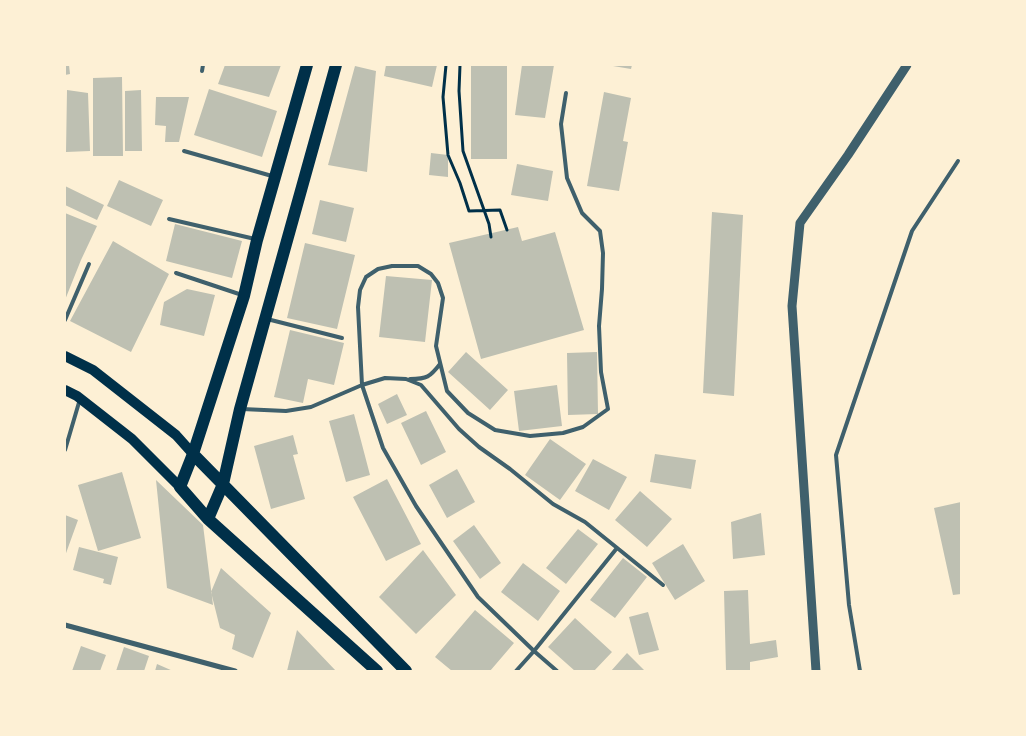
<!DOCTYPE html>
<style>
body{margin:0}
#map{position:relative;width:1026px;height:736px;overflow:hidden;background:#fdf0d5;font-family:Overpass,sans-serif}
canvas{display:block}
.frame{position:absolute;inset:0;border:66px solid #fdf0d5;pointer-events:none}
</style>
<div id="map">
<canvas width="1026" height="736"></canvas>
<div class="frame"></div>
</div>
<script>
const c = document.querySelector('canvas').getContext('2d');
c.lineJoin = 'round';
function paint(path, color) { c.fillStyle = color; c.fill(path, 'evenodd'); }
function trace(path, color, width, dash) { c.strokeStyle = color; c.lineWidth = width; c.lineCap = dash ? 'butt' : 'round'; c.setLineDash(dash || []); c.stroke(path); }
paint(new Path2D(`
 M65,65H69L70,74L65,75Z
 M225,65H281L269,97L218,84Z
 M386,65H437L432,87L384,76Z
 M471,65H507V159H471Z
 M522,65H554L545,118L515,115Z
 M613,65H632L631,69L613,66Z
 M355,66L376,71L367,172L328,165Z
 M122,77L123,156H93V78Z
 M209,89L277,111L262,157L194,135Z
 M67,90L88,93L90,151L66,152Z
 M141,90L142,151H125V91Z
 M604,92L631,98L623,141L628,142L619,191L587,186Z
 M156,97H189L179,142H165L166,126L155,125Z
 M431,153L448,155V177L429,175Z
 M517,164L553,171L548,201L511,195Z
 M119,180L163,200L151,226L107,206Z
 M65,186L104,205L97,220L65,205Z
 M320,200L354,208L346,242L312,234Z
 M712,212L743,215L734,396L703,393Z
 M65,213L97,226L81,260L65,300Z
 M175,224L242,241L232,278L166,261Z
 M518,227L522,241L555,232L584,330L481,359L449,243Z
 M113,241L169,274L131,352L70,321Z
 M305,243L355,255L337,329L287,318Z
 M386,276L432,280L425,342L379,337Z
 M187,289L215,295L204,336L160,325L164,302Z
 M290,330L344,343L334,385L308,379L303,403L274,397Z
 M466,352L508,390L490,410L448,372Z
 M597,352L598,414L568,415L567,353Z
 M557,385L562,426L519,431L514,391Z
 M397,394L407,415L387,424L378,404Z
 M426,411L446,452L421,465L401,423Z
 M354,414L370,475L346,482L329,421Z
 M293,435L298,454L293,455L305,499L271,509L254,446Z
 M550,439L586,464L560,500L525,475Z
 M655,454L696,460L691,489L650,482Z
 M593,459L627,477L609,510L575,491Z
 M457,469L475,502L447,518L429,485Z
 M122,472L141,538L98,551L78,485Z
 M387,479L421,544L386,561L353,497Z
 M156,480L203,525L213,605L167,588Z
 M640,491L672,519L647,547L615,520Z
 M961,502V594L953,595L934,508Z
 M761,513L765,555L733,559L731,522Z
 M65,515L78,520L65,556Z
 M474,525L501,563L480,579L453,541Z
 M578,529L598,544L566,584L546,568Z
 M683,544L705,581L675,600L652,563Z
 M79,547L118,557L111,585L103,583L104,579L73,570Z
 M423,550L456,595L416,634L379,597Z
 M623,558L647,577L615,618L590,600Z
 M523,563L560,591L538,621L501,592Z
 M221,568L271,613L253,658L232,649L235,635L220,628L211,592Z
 M748,590L750,644L776,640L778,657L750,662V671H726L724,591Z
 M475,610L514,643L490,671H452L435,657Z
 M648,612L659,650L639,655L629,617Z
 M575,618L612,652L594,671H575L548,647Z
 M297,630L336,671H287Z
 M81,646L106,655L100,671H72Z
 M124,647L149,656L144,671H116Z
 M627,653L645,671H611Z
 M157,664L173,671H155Z`), '#bec0b2');
trace(new Path2D(`
 M446,65L443,97L448,155L460,183L469,211L500,210L507,230
 M460,65L459,91L463,151L489,224L491,237`), '#003049', 3);
trace(new Path2D(`
 M202,71L203,65
 M184,151L272,176
 M169,219L255,239
 M176,273L242,295
 M267,319L342,338
 M65,320L89,264
 M410,379C427,379 430,377 440,364
 M242,409L286,411L311,407L362,385L385,378L406,379L421,385L459,429L479,447L510,469L553,504L585,522L663,585
 M65,450L80,399
 M516,671L534,651L617,548
 M557,671L534,651L478,597L416,506L383,448L362,385L358,307L360,290L366,277L378,269L392,266H418L431,274L438,283L443,298L436,346L447,391L468,413L495,430L530,436L563,433L583,427L608,409L601,372L599,326L602,289L603,253L600,231L582,213L567,178L561,124L566,93
 M860,671L849,605L836,455L912,231L958,161`), '#3f606c', 4);
trace(new Path2D(`
 M65,625L235,671`), '#3f606c', 5);
trace(new Path2D(`
 M816,671L792,306L800,223L848,155L907,65`), '#3f606c', 9);
trace(new Path2D(`
 M65,356L93,370L176,435L193,454
 M65,390L77,396L132,439L180,487`), '#003049', 10);
trace(new Path2D(`
 M307,65L257,240L244,296L193,454L180,487L208,519L377,671
 M193,454L406,671
 M208,519L223,484L240,409L336,65`), '#003049', 12);
</script>
